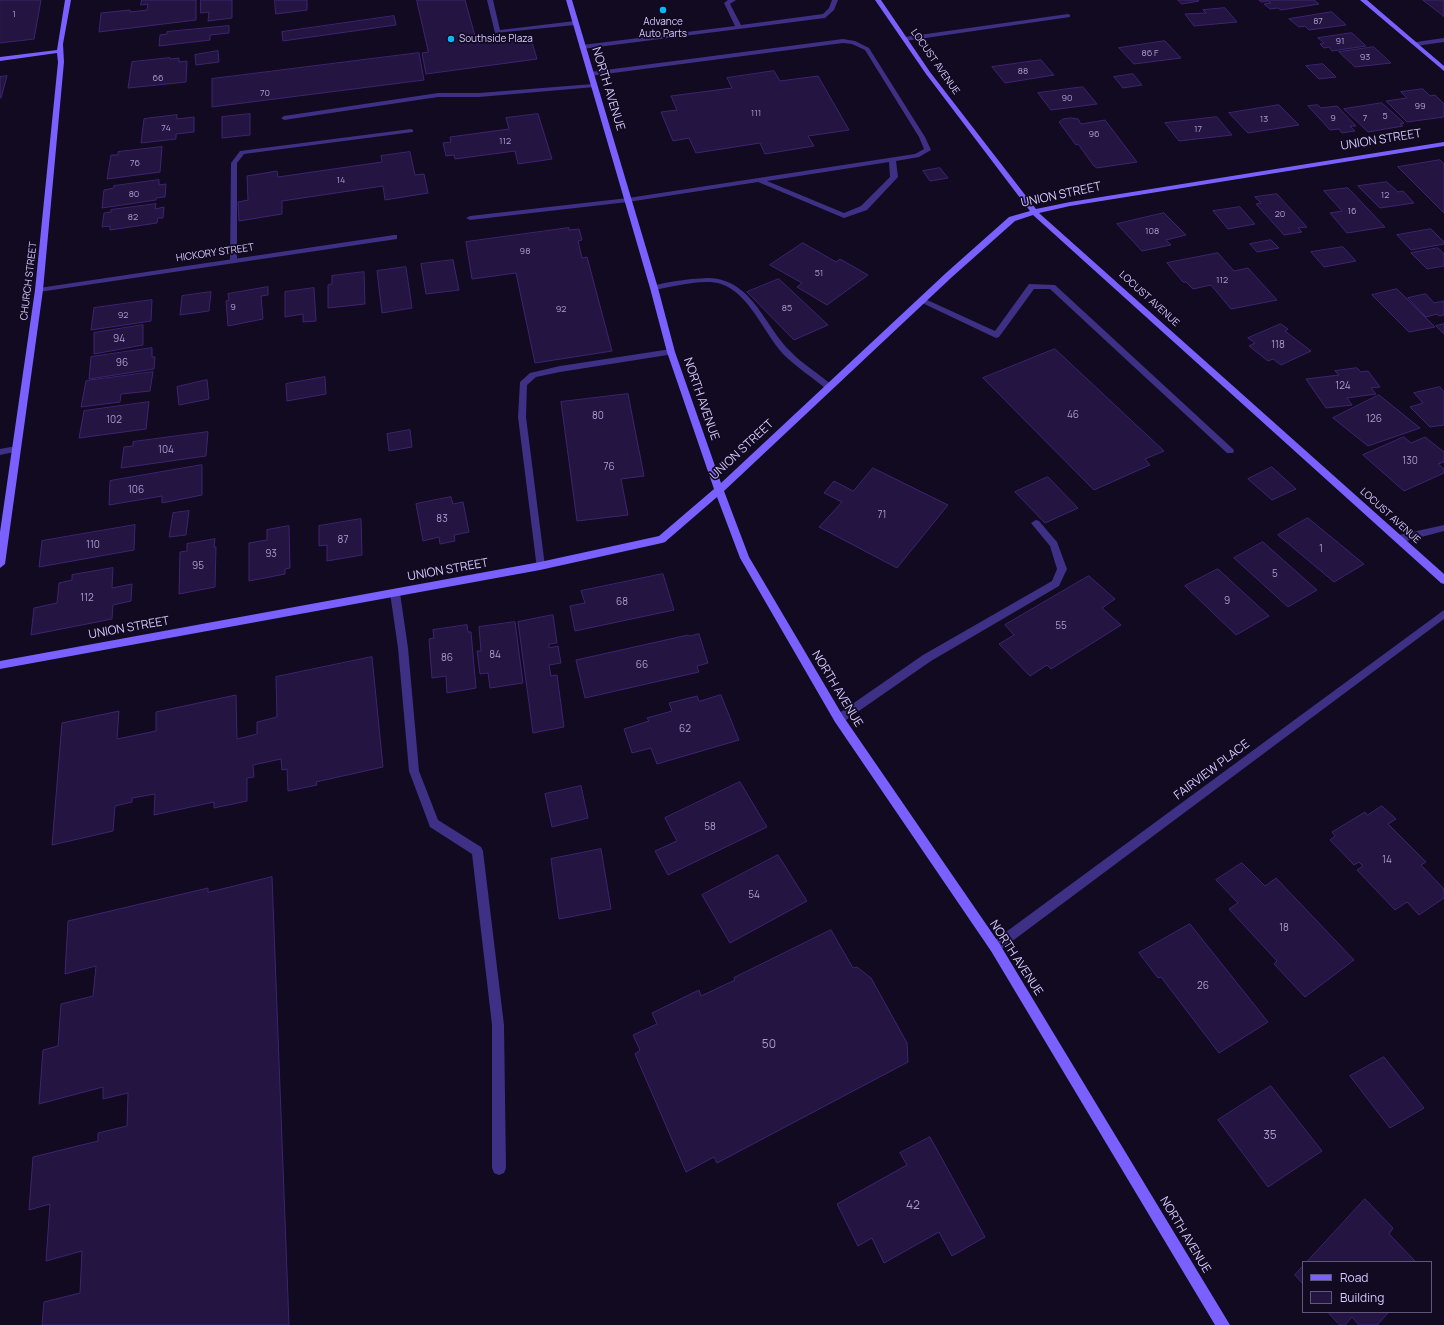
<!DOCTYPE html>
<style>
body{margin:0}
#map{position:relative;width:1444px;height:1325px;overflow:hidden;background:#110a20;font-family:Manrope,sans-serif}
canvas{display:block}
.legend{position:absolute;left:1302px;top:1261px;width:130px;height:52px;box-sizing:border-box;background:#110a20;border:1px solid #605679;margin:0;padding:5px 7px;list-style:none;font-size:12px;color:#d6c9ff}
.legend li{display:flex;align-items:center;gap:8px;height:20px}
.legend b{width:20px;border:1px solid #605679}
</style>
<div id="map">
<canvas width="1444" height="1325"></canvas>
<ul class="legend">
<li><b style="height:5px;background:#7960ff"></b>Road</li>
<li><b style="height:11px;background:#241442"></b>Building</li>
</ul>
</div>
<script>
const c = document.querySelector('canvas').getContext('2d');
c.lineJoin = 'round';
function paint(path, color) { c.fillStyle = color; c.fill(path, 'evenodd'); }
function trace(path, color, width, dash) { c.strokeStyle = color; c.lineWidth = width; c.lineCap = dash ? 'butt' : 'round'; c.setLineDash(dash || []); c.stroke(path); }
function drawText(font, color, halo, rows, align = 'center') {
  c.font = font + ' Manrope,sans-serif'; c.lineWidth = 3.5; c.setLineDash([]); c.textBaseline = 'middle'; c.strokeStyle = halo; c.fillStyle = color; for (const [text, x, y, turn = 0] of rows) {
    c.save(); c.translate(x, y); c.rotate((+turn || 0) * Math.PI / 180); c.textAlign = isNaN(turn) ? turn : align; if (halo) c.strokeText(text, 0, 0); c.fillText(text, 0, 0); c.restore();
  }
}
const building = new Path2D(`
 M0,0H41L34,39L0,43Z
 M142,0H196V20L99,32L101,13L130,10V12L147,10L148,4L141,5Z
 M201,0H232V18L208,21L209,12L201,13Z
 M275,0H307V10L276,14Z
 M417,0H465L477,43L530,36L537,59L426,74L422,53L428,52Z
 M1178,0H1198L1199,1L1182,4Z
 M1259,0H1314L1319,4L1281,10L1278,8L1270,9L1264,4L1271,3L1268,1L1262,2Z
 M1423,0H1444V16Z
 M1225,8L1237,22L1194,26L1185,14L1206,13L1203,10Z
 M1332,12L1346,25L1309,30L1305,26L1299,27L1289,19Z
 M394,16L396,25L283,41L282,32Z
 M229,26V33L210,35V40L159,46L160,35L167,34V32Z
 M1352,33L1366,46L1332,51L1329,47L1324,48L1320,44L1324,43L1318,38Z
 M1165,41L1181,58L1134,64L1119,48Z
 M1374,47L1391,63L1355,67L1339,52Z
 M218,51L219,62L196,65L195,55Z
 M419,53L424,80L212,107V79Z
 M170,58V59L179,58V62L187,61L186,82L128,88L132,62Z
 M1041,60L1054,75L1005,83L992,67Z
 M1323,64L1336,77L1319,79L1306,66Z
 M774,71L780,81L818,76L849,130L808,136L814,146L765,154L760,143L696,153L689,138L673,141L661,112L677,110L671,96L732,88L727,78Z
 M1133,74L1142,85L1123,88L1114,77Z
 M7,76L1,98H0V77Z
 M1083,87L1097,104L1051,110L1038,93Z
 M1423,89L1430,96L1435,95L1444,104V117L1407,122L1386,101L1407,98L1401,92Z
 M1382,103L1404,123L1400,124L1403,126L1368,132L1344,109Z
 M1279,105L1299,125L1248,133L1229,113Z
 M1318,105L1321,108L1337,106L1356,126H1350L1355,131L1342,133L1339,129L1330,130L1308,106Z
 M250,114V135L222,138V117Z
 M538,114L552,159L518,164L515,151L455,159L454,155L446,156L443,143L451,142L450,137L509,129L506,118Z
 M177,115V119L194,117V132L176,134V139L141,143L144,119Z
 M1217,117L1232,135L1179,141L1165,123Z
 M1071,118L1078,119L1081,124L1105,120L1137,162L1097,168L1094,166L1078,144L1076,145L1059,122L1063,119Z
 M162,147L160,172L107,179L111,155H118V152Z
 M410,152L415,175L424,174L428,193L385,200L383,186L282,201V214L239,221L238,202L248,200L247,176L277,171L278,177L382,162L381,156Z
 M1440,160L1444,164V213L1398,167Z
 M940,168L948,178L930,181L923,171Z
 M159,180V185L166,184L165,197L156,198V200L102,208L104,190L114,188V186Z
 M1387,182L1398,192L1403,191L1414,203L1380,208L1358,186Z
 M1348,188L1385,227L1347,233L1330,213L1342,211L1324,191Z
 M1277,194L1307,227L1298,228L1302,232L1284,235L1256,204L1261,203L1255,197Z
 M156,204L155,209L164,207L163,218H158L157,223L110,230V226L102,227L104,213L111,212V210Z
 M1240,207L1255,224L1228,229L1213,211Z
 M1164,213L1186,235L1166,240L1171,245L1142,251L1117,224Z
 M569,228V230L579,229L582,240L578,241L582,258L587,257L612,351L535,363L516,273L472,279L466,242Z
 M1431,229L1444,242V244L1411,250L1397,235Z
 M1271,240L1279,248L1257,252L1250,244Z
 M803,243L836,262L840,259L868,275L827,305L797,287L802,283L770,265Z
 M1343,247L1356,261L1324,267L1311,252Z
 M1438,248L1444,254V266L1427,269L1411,253Z
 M1218,253L1234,271L1248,268L1277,300L1231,309L1211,285L1193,289L1186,282H1183L1167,263Z
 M453,260L459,290L426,294L421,264Z
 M406,267L412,308L382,313L377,271Z
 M364,272L365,304L328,308V285L332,284V276Z
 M779,279L828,325L794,340L747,292Z
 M268,287V295L261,296L263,319L228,326L226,301L229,300L228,294Z
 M314,288L316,321L303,322V314L285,317V292Z
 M1397,289L1435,327L1409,332L1372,295Z
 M211,292L209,311L180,315L182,296Z
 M1426,294L1434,303L1444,301V315L1439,316L1437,314L1426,317L1408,298Z
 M152,300L151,321L91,330L94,308Z
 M1281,324L1288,329L1285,331L1311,351L1281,365L1273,359L1268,361L1249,346L1255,343L1248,338Z
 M1444,324V334L1436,326Z
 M143,325V345L94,354V333Z
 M152,348V357H155L154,369L89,379L91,357Z
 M1055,349L1164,451L1145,459L1150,465L1094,490L983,378Z
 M1357,368L1361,372L1368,371L1380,387L1371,388L1376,394L1347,398L1352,405L1326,408L1306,379L1339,375L1335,371Z
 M153,372L150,391L121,394L120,402L81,407L86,381Z
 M325,377L326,394L287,401L286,384Z
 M207,380L209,399L179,405L177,387Z
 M1440,387L1444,392V425L1430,427L1410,407L1423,403L1414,393Z
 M628,394L644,476L621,479L628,515L577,521L561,402Z
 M1379,395L1420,428L1368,446L1333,418Z
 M149,402L146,429L79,438L84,411Z
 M410,430L412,447L389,451L387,434Z
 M208,432L206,456L121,468L124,447L133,446V442Z
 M1404,437L1411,443L1425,437L1444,452V462L1438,464L1444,469V473L1404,491L1363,455Z
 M202,465V495L162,503V496L109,505L110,481Z
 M1272,467L1296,489L1272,500L1248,479Z
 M873,468L948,505L897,568L819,527L842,502L824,493L834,481L853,491Z
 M1048,477L1078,508L1045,523L1015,492Z
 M451,497L453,504L463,502L469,532L454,535L455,541L440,544L439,537L423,541L416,504Z
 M189,511L186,535L169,537L173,513Z
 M1308,518L1364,564L1334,582L1278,535Z
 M361,519L362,555L327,561V545L319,546V526Z
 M135,525L134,550L39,567L42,541Z
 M289,526L290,568L285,569V574L249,581V543L267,540V530Z
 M215,539L214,547H216L215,587L179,594L180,552L187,551V544Z
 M1263,542L1317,590L1288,607L1234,558Z
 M113,568L112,588L132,584L131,601L113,605L112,619L31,635L34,608L57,603L59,583L72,580V575Z
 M1218,569L1269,616L1236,635L1185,586Z
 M663,574L674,610L575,631L570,606L585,603L581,591Z
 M1089,576L1115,599L1102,608L1121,625L1051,669L1047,665L1030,676L999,644L1014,635L1005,625Z
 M553,615L557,643L549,644V648L558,646L561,663L549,665L551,676L557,675L564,727L533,733L518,622Z
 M515,622L523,683L490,688L488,673L480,674L477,651H481L479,627Z
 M467,625L468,632H471L476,688L447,693L446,676L432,678L429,639L434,638L433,630Z
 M699,634L708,663L697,666L699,672L585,698L576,660L688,635L689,636Z
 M372,657L383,767L316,782L317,785L288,791L287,769L282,770L281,759L253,765L254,777L247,778V801L214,808V802L154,815L155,794L132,798V802L115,806L113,831L52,845L62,723L119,711L117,739L156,731V712L236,695L237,739L257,734V722L277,717L276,677Z
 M721,695L739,740L657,764L651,748L632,753L624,729L649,721L647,718L672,711L669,703L697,696L699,701Z
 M740,782L767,827L668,875L655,851L677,841L665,818Z
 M581,786L588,818L552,827L545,794Z
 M1382,806L1396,819L1388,824L1426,862L1421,865L1444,889V898L1419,915L1407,902L1395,910L1357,870L1363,866L1359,862L1354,865L1330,840L1335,836L1332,832L1365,812L1367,815Z
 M601,849L611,909L559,919L551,859Z
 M778,855L807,901L730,943L702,895Z
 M1242,863L1265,886L1276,878L1354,960L1305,997L1274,964L1277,961L1229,909L1238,903L1216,880Z
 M272,877L289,1325H42L44,1302L80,1293L82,1251L46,1261L50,1204L29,1210L33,1157L98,1141V1133L127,1126L128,1093L103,1099V1087L39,1104L43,1050L58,1046L61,1004L93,996L96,966L65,974L68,921L208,888V892Z
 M1190,924L1268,1022L1219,1053L1161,977L1158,978L1139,953Z
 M831,930L853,968L857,967L871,978L907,1043L908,1062L717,1163L714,1157L686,1172L635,1054L640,1050L633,1035L657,1024L652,1013L699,990L701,996L735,980L734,978Z
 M1384,1057L1424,1108L1390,1128L1350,1076Z
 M1271,1086L1322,1151L1268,1187L1218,1120Z
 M930,1137L985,1237L952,1256L939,1232L884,1263L872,1238L858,1246L837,1204L907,1165L900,1153Z
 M1365,1199L1393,1228L1389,1234L1416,1262H1307Z
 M1303,1266V1284L1295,1275Z
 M1328,1312H1389L1377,1325H1359L1352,1317L1345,1325H1340Z`);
paint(building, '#241442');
trace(building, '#3d2471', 1);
paint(new Path2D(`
 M487,0H493L500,30L575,21L578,23L575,25L495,33Z
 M728,0H736L730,4L741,25L823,14L829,8L832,0H838L834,10L825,18L582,49L579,47L582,45L735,26L724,3Z
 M1068,14L1070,15V17L905,41L902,39L905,37Z
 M843,39L855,41L869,48L925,137L931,150L919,157L896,161L898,177L867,210L844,218L758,182L628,202L470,220L466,218L470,216L628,198L915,154L924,149L919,137L865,50L852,44L843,43L590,76L587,74L590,72ZM889,162L890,177L861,206L844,213L767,181Z
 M593,84L596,86L595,87L479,97H438L284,120L281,118L284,116L438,93H479Z
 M411,129L413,130V132L244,154L237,163V261L233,263H230L231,163L240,151Z
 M709,278C752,280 763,323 789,350C802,364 818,373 832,385L833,387L832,389H826C812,377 796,367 783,354C764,333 749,293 721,284C703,278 672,287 654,290L650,288C657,282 698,278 709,278Z
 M1029,284L1055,285L1233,449L1234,451L1233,453H1227L1050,289H1034L999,337L996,338L918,301L919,299H925L995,331Z
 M671,349L675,352L674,354L560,372L536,377L527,385L526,417L545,566L540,570L537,569L518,417L520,382L530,373L560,366Z
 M1036,520L1039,521L1057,542L1067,569L1059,586L931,661L843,722L839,723L835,722L834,719L835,716L923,655L1052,581L1057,569L1050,546L1031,523Z
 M395,589L398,590L400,593L408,648L419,771L438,820L481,847L483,851L504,1025L506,1168L504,1173L499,1175L494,1173L492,1168V1025L472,854L430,827L409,771L398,648L390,593L392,590Z`), '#3e3084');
paint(new Path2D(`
 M1444,38V42L1416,46L1413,44L1416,42Z
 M394,235H397V239L39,292L35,290L39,288Z
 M16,446L19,447L20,449L19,451L0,455V449Z
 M1444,525V531L1399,543L1394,539L1399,535Z
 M1444,610V619L999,951L995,953L991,951L989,947L991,943Z`), '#3e3084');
paint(new Path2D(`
 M65,0H71L63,44L64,62L43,290L5,564L0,568V532L35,290L58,62L57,53L0,61V57L57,50Z
 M566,0H572L658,288L675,352L721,483L946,273L1009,217L1030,211L926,74L875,0H881L930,72L1036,209L1070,202L1444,142V146L1070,206L1039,213L1444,574V584L1441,583L1033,215L1015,221L952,277L724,491L749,557L843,716L999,943L1230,1325H1215L991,951L835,722L740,558L717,497L665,542L662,543L540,570L0,669V661L540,562L659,536L714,489L667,352L650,288Z
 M1360,0H1367L1444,66V71Z`), '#7960ff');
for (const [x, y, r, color] of [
 [663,10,4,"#00bbf4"],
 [451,39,4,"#00bbf4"]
]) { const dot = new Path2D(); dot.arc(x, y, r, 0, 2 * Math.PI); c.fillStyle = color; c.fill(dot); trace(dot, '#110a20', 1.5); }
drawText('9px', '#aa9cd0', null, [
 ["1",14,14],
 ["87",1318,21],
 ["91",1340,41],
 ["86 F",1150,53],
 ["93",1365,57],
 ["88",1023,71],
 ["66",158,78],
 ["70",265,93],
 ["90",1067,98],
 ["99",1420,106],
 ["111",756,113],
 ["5",1385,116],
 ["9",1333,118],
 ["7",1365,118],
 ["13",1264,119],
 ["74",166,128],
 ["17",1198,129],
 ["96",1094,134],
 ["112",505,141],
 ["76",135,163],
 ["14",341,180],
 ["80",134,194],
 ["12",1385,195],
 ["16",1352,211],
 ["20",1280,214],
 ["82",133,217],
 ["108",1152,231],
 ["98",525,251],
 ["51",819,273],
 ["112",1222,280],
 ["9",233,307],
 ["85",787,308],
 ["92",561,309],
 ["92",123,315]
]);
drawText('10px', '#d6c9ff', '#110a20', [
 ["Advance",663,22],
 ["Auto Parts",663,34],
 ["Southside Plaza",459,39,"left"]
]);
drawText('10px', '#d6c9ff', '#110a20', [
 ["LOCUST AVENUE",935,62,55],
 ["HICKORY STREET",215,253,-8],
 ["CHURCH STREET",29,281,-83],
 ["LOCUST AVENUE",1149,299,42],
 ["LOCUST AVENUE",1390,516,42]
]);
drawText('10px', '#aa9cd0', null, [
 ["94",119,339],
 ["118",1278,345],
 ["96",122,363],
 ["124",1343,386],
 ["46",1073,415],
 ["80",598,416],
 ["126",1374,419],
 ["102",114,420],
 ["104",166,450],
 ["130",1410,461],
 ["76",609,467],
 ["106",136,490],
 ["71",882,515],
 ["83",442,519],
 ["87",343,540],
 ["110",93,545],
 ["1",1321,549],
 ["93",271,554],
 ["95",198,566],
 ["5",1275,574],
 ["112",87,598],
 ["9",1227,601],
 ["68",622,602],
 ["55",1061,626],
 ["84",495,655],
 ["86",447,658],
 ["66",642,665],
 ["62",685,729],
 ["58",710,827],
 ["14",1387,860],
 ["54",754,895],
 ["18",1284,928],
 ["26",1203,986]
]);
drawText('12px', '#d6c9ff', '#110a20', [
 ["NORTH AVENUE",608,89,73],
 ["UNION STREET",1381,140,-9],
 ["UNION STREET",1061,195,-12],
 ["NORTH AVENUE",701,399,71],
 ["UNION STREET",742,450,-43],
 ["UNION STREET",448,570,-10],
 ["UNION STREET",129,628,-10],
 ["NORTH AVENUE",837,689,59],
 ["FAIRVIEW PLACE",1212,770,-37],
 ["NORTH AVENUE",1016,958,57],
 ["NORTH AVENUE",1185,1235,59]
]);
drawText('12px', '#aa9cd0', null, [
 ["50",769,1045],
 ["35",1270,1136],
 ["42",913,1206]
]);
</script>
